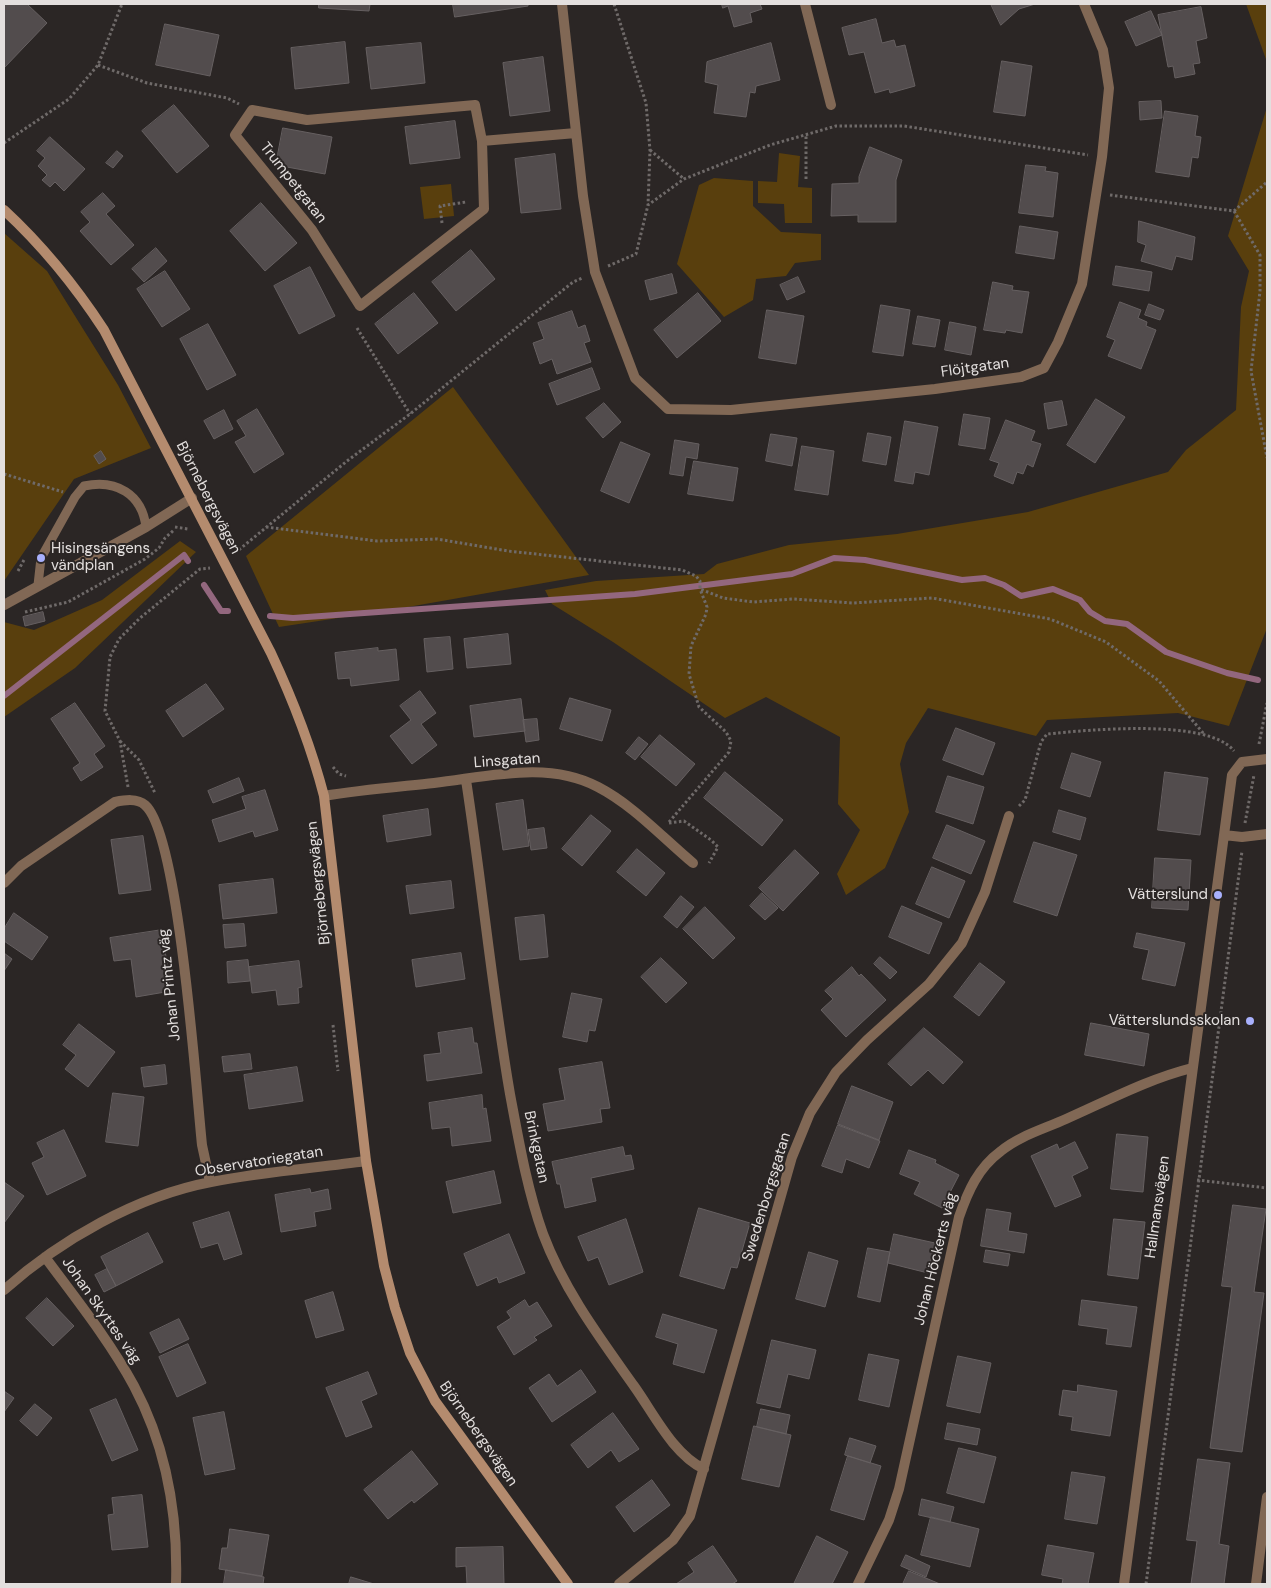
<!DOCTYPE html>
<meta charset="utf-8">
<style>
body{margin:0}
#map{position:relative;width:1271px;height:1588px;overflow:hidden;background:#2b2625;font-family:"DM Sans",sans-serif}
canvas{display:block}
.frame{position:absolute;inset:0;border:5px solid #e3dfde;pointer-events:none}
</style>
<div id="map">
<canvas width="1271" height="1588"></canvas>
<div class="frame"></div>
</div>
<script>
const c = document.querySelector('canvas').getContext('2d');
c.lineJoin = 'round';
function paint(path, color) { c.fillStyle = color; c.fill(path, 'evenodd'); }
function trace(path, color, width, dash) { c.strokeStyle = color; c.lineWidth = width; c.lineCap = dash ? 'butt' : 'round'; c.setLineDash(dash || []); c.stroke(path); }
function drawText(font, color, halo, rows, align = 'center') {
  c.font = font + ' "DM Sans",sans-serif'; c.lineWidth = 4; c.setLineDash([]); c.textBaseline = 'middle'; c.strokeStyle = halo; c.fillStyle = color; for (const [text, x, y, turn = 0] of rows) {
    c.save(); c.translate(x, y); c.rotate((+turn || 0) * Math.PI / 180); c.textAlign = isNaN(turn) ? turn : align; if (halo) c.strokeText(text, 0, 0); c.fillText(text, 0, 0); c.restore();
  }
}
paint(new Path2D(`
 M1246,4H1267V62Z
 M1267,107V628L1229,726L1178,713L1047,720L1036,736L928,708L906,743L900,764L909,812L885,868L846,895L837,874L860,830L838,804L840,737L766,697L725,718L613,642L552,604L545,590L596,581L704,574L717,564L789,545L897,534L1028,512L1168,472L1186,450L1236,410L1241,307L1249,271L1228,236Z
 M779,153L800,156L798,187L812,188V223H785L784,204L758,203V181L777,182Z
 M714,178L753,181V206L781,232L821,234V260L795,263L786,276L756,279L753,300L724,317L677,264L699,185Z
 M451,184L454,216L424,219L420,187Z
 M4,233L47,271L118,385L151,448L74,479L4,581Z
 M453,387L589,575L391,610L279,627L246,556Z
 M180,541L196,552L75,668L4,717V622L34,630L102,600Z`), '#593f0d');
trace(new Path2D(`
 M204,585L221,611H228
 M270,616L293,618L635,594L792,574L834,558L865,560L962,580L985,578L1004,585L1021,596L1053,589L1080,600L1090,612L1105,621L1127,624L1166,652L1227,673L1258,680
 M4,696L184,555L188,561`), '#93677e', 6);
const building = new Path2D(`
 M6,4H27L47,23L4,68V7Z
 M319,4H370L369,11L319,8Z
 M453,4H528V6L455,17Z
 M722,4H760L762,9L750,13L752,22L734,27L728,6L723,8Z
 M991,4H1035L1019,9L1001,25Z
 M1201,7L1207,38L1196,41L1200,63L1193,64L1195,74L1175,78L1173,66L1168,67L1158,15Z
 M1151,11L1162,35L1136,46L1125,22Z
 M876,19L882,43L894,40L896,47L905,45L915,86L890,93L889,89L875,93L864,52L849,55L842,28Z
 M165,24L219,35L210,76L156,65Z
 M345,42L349,83L295,89L291,48Z
 M421,43L425,83L371,89L366,48Z
 M771,43L780,80L756,86L755,93L750,92L746,117L714,113L718,85L705,82L707,62Z
 M543,57L550,111L510,116L503,63Z
 M1002,61L1032,66L1025,116L994,112Z
 M1161,101L1162,118L1140,120L1139,102Z
 M174,105L209,146L177,173L142,131Z
 M1165,111L1198,116L1195,136L1201,137L1198,158L1192,157L1189,177L1156,172Z
 M455,121L460,158L410,164L405,127Z
 M283,128L332,137L325,174L276,165Z
 M50,137L85,169L64,191L55,182L50,187L42,180L47,175L38,166L45,158L37,151Z
 M870,147L902,160L896,180V222H858V215L831,216L832,184L859,183V177Z
 M117,151L123,156L113,168L106,163Z
 M555,154L561,209L521,213L515,159Z
 M1026,165L1046,167L1045,171L1058,173L1053,217L1019,213Z
 M103,193L115,206L106,214L134,245L111,265L80,231L90,222L81,212Z
 M261,203L297,243L265,271L230,231Z
 M1139,221L1195,237L1192,260L1176,256L1172,270L1141,261L1146,245L1138,242Z
 M1020,226L1058,232L1054,259L1016,253Z
 M156,248L167,261L144,282L132,269Z
 M471,250L495,279L456,311L432,282Z
 M1116,266L1152,272L1149,291L1113,285Z
 M310,267L335,316L299,334L274,286Z
 M165,271L190,309L162,327L137,289Z
 M672,274L677,293L650,300L645,281Z
 M798,277L805,292L787,300L780,285Z
 M993,282L1013,286L1012,290L1029,292L1022,333L1006,330L1005,333L984,330Z
 M414,293L438,323L398,354L375,324Z
 M698,293L721,321L677,358L654,330Z
 M1120,302L1141,310L1138,318L1147,322L1146,326L1156,330L1141,369L1108,356L1115,340L1107,337Z
 M1149,304L1164,310L1160,320L1145,315Z
 M881,305L910,310L903,356L873,352Z
 M767,310L804,316L796,364L759,358Z
 M572,311L578,328L585,325L590,341L584,343L591,362L557,374L552,359L540,364L533,343L544,339L538,323Z
 M918,316L940,320L935,347L913,344Z
 M950,322L976,327L971,355L945,350Z
 M208,324L236,375L207,390L180,339Z
 M592,368L600,389L557,405L549,384Z
 M1096,399L1125,417L1095,463L1067,445Z
 M1062,401L1067,425L1048,429L1044,404Z
 M604,403L621,422L603,438L586,418Z
 M257,409L284,454L254,473L235,442L246,436L237,421Z
 M224,410L233,429L214,439L204,421Z
 M964,414L990,418L985,449L959,445Z
 M1006,420L1035,431L1031,441L1041,444L1033,467L1027,464L1023,474L1017,472L1013,484L994,476L999,463L990,460Z
 M905,421L938,427L929,475L915,472L913,484L895,481Z
 M868,433L891,437L886,465L863,461Z
 M771,434L797,438L792,466L766,461Z
 M675,440L699,444L697,459L686,457L683,476L670,474Z
 M621,442L650,454L629,503L601,491Z
 M802,446L834,451L828,495L795,490Z
 M101,451L106,459L99,464L94,456Z
 M694,461L738,468L733,501L688,494Z
 M43,612L45,621L25,626L23,617Z
 M508,634L511,664L467,668L464,639Z
 M450,637L453,669L427,672L424,639Z
 M378,648V651L396,649L399,680L351,686L350,678L338,679L335,653Z
 M206,684L224,709L183,737L166,711Z
 M420,691L436,713L421,724L437,745L412,764L390,736L411,720L400,706Z
 M570,698L611,710L602,741L560,729Z
 M521,699L525,731L474,737L470,706Z
 M75,703L105,746L94,754L103,767L81,781L73,768L80,763L51,719Z
 M537,719L539,740L526,742L523,720Z
 M956,728L995,743L983,775L943,760Z
 M660,735L695,764L676,786L641,757Z
 M639,737L648,744L635,760L626,753Z
 M1072,753L1101,762L1090,797L1061,788Z
 M725,772L783,820L762,846L704,798Z
 M1165,772L1208,778L1200,835L1158,830Z
 M948,776L984,787L973,824L936,812Z
 M239,778L244,791L213,803L208,791Z
 M265,790L278,830L255,837L253,831L219,842L212,820L246,809L242,797Z
 M523,800L529,846L503,850L496,804Z
 M428,809L431,835L387,842L383,816Z
 M1059,810L1086,818L1080,840L1053,832Z
 M591,815L611,831L582,866L562,849Z
 M947,825L985,841L971,874L933,858Z
 M544,828L547,848L531,850L528,830Z
 M143,836L151,890L119,894L111,840Z
 M1034,842L1077,855L1057,916L1014,902Z
 M637,849L665,873L646,896L617,872Z
 M795,850L819,873L783,911L759,888Z
 M1155,858L1191,860L1188,910L1152,908Z
 M932,867L965,881L949,918L916,904Z
 M273,879L277,913L223,919L219,885Z
 M451,881L454,908L410,914L406,886Z
 M762,893L778,908L765,920L750,906Z
 M681,896L694,907L677,928L664,917Z
 M902,906L942,923L929,954L889,937Z
 M705,907L735,938L713,959L683,929Z
 M14,913L48,937L32,960L4,941V929Z
 M544,915L548,957L520,960L515,918Z
 M244,924L246,946L225,948L223,925Z
 M162,930L171,991L136,997L131,959L114,961L110,938Z
 M1137,933L1185,943L1175,986L1142,979L1149,950L1134,947Z
 M4,953L12,959L4,971Z
 M461,953L465,979L416,987L412,960Z
 M880,957L897,972L890,979L874,964Z
 M661,958L687,983L666,1003L641,977Z
 M248,960L250,981L228,983L227,962Z
 M299,961L302,987L298,988L299,1003L278,1005L276,990L252,993L249,967Z
 M980,963L1005,982L979,1016L954,997Z
 M852,967L859,976L861,974L886,1000L846,1037L821,1010L833,999L825,991Z
 M572,993L602,999L595,1031L589,1030L587,1042L563,1037Z
 M1091,1023L1149,1034L1144,1066L1085,1055Z
 M79,1024L115,1052L88,1087L65,1069L76,1055L63,1045Z
 M472,1028L474,1043H477L482,1073L427,1081L424,1055L441,1053L438,1033Z
 M924,1028L963,1062L943,1084L928,1070L911,1086L888,1064Z
 M250,1054L252,1069L224,1072L222,1057Z
 M602,1062L610,1108L600,1109L602,1122L548,1131L543,1104L565,1100L559,1069Z
 M165,1065L167,1084L144,1087L141,1068Z
 M297,1067L303,1101L249,1109L244,1075Z
 M852,1086L893,1102L879,1140L838,1124Z
 M113,1093L144,1097L138,1146L106,1142Z
 M482,1095L483,1109L486,1108L491,1141L452,1146L450,1127L432,1129L429,1103Z
 M838,1125L880,1141L869,1168L846,1159L842,1173L822,1166Z
 M64,1130L86,1176L47,1195L32,1163L44,1157L37,1143Z
 M1117,1134L1148,1137L1143,1192L1111,1189Z
 M1075,1142L1088,1168L1072,1176L1081,1196L1055,1207L1031,1156L1057,1144L1059,1149Z
 M623,1147L625,1156L631,1155L634,1169L591,1178L596,1201L565,1208L560,1184H557L552,1162Z
 M909,1150L936,1160L935,1163L959,1175L942,1208L914,1194L920,1182L900,1174Z
 M494,1171L501,1203L453,1213L446,1182Z
 M4,1182L24,1196L4,1223Z
 M310,1189L311,1193L328,1189L331,1209L314,1212L316,1226L281,1232L275,1195Z
 M1233,1205L1266,1209L1254,1292L1264,1293L1242,1452L1210,1448L1232,1287L1222,1286Z
 M699,1208L750,1223L737,1268L731,1267L724,1289L680,1276Z
 M987,1209L1011,1213L1008,1231L1027,1234L1024,1253L981,1246Z
 M229,1212L242,1254L224,1260L218,1243L201,1248L193,1223Z
 M626,1219L643,1272L609,1285L598,1257L588,1261L578,1237Z
 M1114,1219L1145,1222L1138,1279L1108,1275Z
 M148,1233L163,1262L116,1286L101,1257Z
 M509,1234L525,1273L499,1283L497,1277L477,1286L464,1254Z
 M894,1234L935,1243L928,1273L888,1263Z
 M868,1248L890,1252L880,1302L858,1297Z
 M986,1250L1010,1254L1008,1266L984,1262Z
 M809,1252L838,1261L825,1307L796,1299Z
 M107,1269L116,1286L104,1292L95,1275Z
 M333,1292L344,1330L316,1338L305,1301Z
 M47,1298L74,1326L53,1346L26,1318Z
 M525,1300L529,1307L537,1302L552,1326L534,1337L537,1340L514,1355L497,1327L511,1318L507,1312Z
 M1082,1300L1137,1307L1131,1347L1106,1344L1108,1329L1079,1325Z
 M663,1314L717,1330L704,1373L673,1364L678,1344L656,1337Z
 M179,1319L189,1339L160,1353L150,1333Z
 M772,1340L816,1350L809,1379L788,1374L780,1408L757,1403Z
 M188,1344L206,1383L177,1397L159,1357Z
 M869,1354L899,1360L889,1407L859,1400Z
 M958,1356L991,1363L980,1413L947,1406Z
 M581,1370L596,1392L552,1422L529,1388L549,1374L557,1386Z
 M368,1372L377,1394L361,1401L372,1427L346,1437L326,1388Z
 M1078,1385L1117,1391L1110,1436L1071,1430L1073,1417L1059,1415L1063,1390L1077,1392Z
 M4,1391L14,1398L4,1412Z
 M116,1399L138,1450L112,1461L90,1410Z
 M35,1404L52,1418L37,1436L20,1421Z
 M761,1409L790,1415L786,1434L757,1427Z
 M224,1412L235,1469L205,1475L193,1418Z
 M613,1413L639,1449L619,1462L611,1450L588,1468L571,1445Z
 M948,1423L980,1429L977,1445L945,1439Z
 M754,1426L791,1435L779,1487L742,1479Z
 M850,1438L876,1446L870,1463L845,1455Z
 M959,1448L996,1457L984,1503L947,1493Z
 M412,1451L438,1484L414,1503L412,1500L388,1519L364,1490Z
 M848,1456L881,1466L864,1520L831,1510Z
 M1198,1459L1230,1463L1219,1544L1229,1546L1224,1584H1191L1197,1541L1187,1540Z
 M1072,1472L1105,1477L1097,1524L1065,1519Z
 M652,1480L670,1505L634,1532L616,1507Z
 M142,1495L148,1547L112,1550L108,1515L114,1514L112,1498Z
 M922,1499L954,1507L950,1522L919,1515Z
 M931,1517L979,1529L970,1567L921,1555Z
 M230,1529L269,1535L262,1576L219,1569L222,1548H227Z
 M817,1536L848,1552L832,1584H794Z
 M1048,1545L1094,1553L1088,1584H1062L1063,1579L1042,1575Z
 M713,1546L737,1581L732,1584H676L694,1572L688,1563Z
 M503,1547L504,1584H467L466,1566L456,1567V1548Z
 M906,1555L930,1566L926,1577L901,1566Z
 M226,1570L264,1577L263,1584H224Z
 M909,1571L940,1584H903Z
 M351,1577L374,1584H349Z`);
paint(building, '#524c4d');
trace(building, '#666061', 1);
trace(new Path2D(`
 M614,4L646,103L650,150L648,205
 M98,65L147,83L227,98L239,104
 M4,143L69,99L98,65L122,4
 M650,150L684,179
 M806,179V134
 M1110,195L1234,211L1267,182
 M1234,211L1260,255V291L1251,371L1267,458
 M442,223L440,206L466,202
 M608,266L636,254L648,205L684,179L770,145L836,126H904L1088,155
 M357,328L410,414
 M4,474L63,492
 M175,527L188,529
 M266,527L377,541L437,539L508,551L682,570L696,576L700,581V589L723,598L753,602L793,599L853,603L932,598L1050,619L1106,642L1159,681L1204,734
 M235,553L347,461L410,414L573,282L582,278
 M18,571L25,558
 M25,612L68,602L145,559L159,548L165,538L174,530
 M120,741L139,760L155,793
 M1259,744L1267,703
 M333,767L339,774L346,776
 M128,787L120,741L105,711L110,657L119,639L140,618L200,569L210,568
 M1019,806L1025,800L1041,742L1047,734C1087,730 1209,718 1234,751
 M669,822L729,752L731,741L726,732L699,707L689,674L691,646L706,614L707,607L700,589
 M669,823L684,821L711,840L718,847L709,863
 M1245,823L1254,775
 M333,1025L338,1071
 M1197,1180L1267,1188
 M1146,1584L1242,851`), '#6f6a69', 3, [2.5, 2.5]);
trace(new Path2D(`
 M38,585L41,558L75,497L84,486C116,479 142,494 146,527`), '#816855', 9);
trace(new Path2D(`
 M562,4L583,196L595,272L635,378L668,409L731,410L935,389L1021,377L1044,368L1058,342L1082,284L1102,157L1109,88L1103,50L1084,4
 M805,4L831,105
 M482,141L484,209L360,306L312,230L235,135L252,110L307,120L475,105L482,141L576,133
 M4,605L146,527L192,498
 M466,780C482,884 492,990 510,1094C519,1142 527,1189 543,1234C564,1290 600,1338 634,1386C654,1414 673,1454 704,1469
 M324,796C360,790 397,787 434,783C487,777 548,760 598,787C633,805 663,838 693,863
 M1224,835L1242,837L1267,834
 M4,883L21,866L115,802C125,800 137,798 145,805C179,834 196,1088 202,1145L210,1182
 M45,1257C76,1299 109,1340 134,1386C166,1446 178,1516 176,1584
 M4,1290C60,1240 137,1196 211,1182C262,1172 315,1168 366,1161
 M619,1584L673,1540L690,1516L792,1157L810,1113L836,1072L867,1040L929,984L962,943L985,892L1009,816
 M858,1584L889,1520L899,1489L959,1217C968,1191 978,1168 1001,1151C1019,1136 1044,1129 1066,1119C1107,1101 1148,1079 1192,1068
 M1124,1584L1232,775L1242,762L1267,759
 M1256,1584L1267,1497`), '#816855', 10);
trace(new Path2D(`
 M4,210C44,247 74,284 104,330L271,653C293,700 311,746 324,796L366,1161L384,1266L395,1308L410,1353L435,1401L568,1584`), '#b48b6e', 10);
for (const [x, y, r, color] of [
 [41,558,5,"#a8b0fc"],
 [1218,895,5,"#a8b0fc"],
 [1250,1021,5,"#a8b0fc"]
]) { const dot = new Path2D(); dot.arc(x, y, r, 0, 2 * Math.PI); c.fillStyle = color; c.fill(dot); trace(dot, '#2b2625', 2); }
drawText('15px', '#e3dfde', '#2b2625', [
 ["Trumpetgatan",293,183,52],
 ["Flöjtgatan",975,368,-8],
 ["Björnebergsvägen",208,498,63],
 ["Linsgatan",507,761,-4],
 ["Björnebergsvägen",319,883,-96],
 ["Johan Printz väg",170,985,-96],
 ["Brinkgatan",536,1147,78],
 ["Observatoriegatan",259,1162,-9],
 ["Swedenborgsgatan",767,1197,-73],
 ["Hallmansvägen",1158,1207,-82],
 ["Johan Höckerts väg",936,1259,-76],
 ["Johan Skyttes väg",101,1311,55],
 ["Björnebergsvägen",478,1434,55]
]);
drawText('15px', '#e3dfde', '#2b2625', [
 ["Hisingsängens",51,549,"left"],
 ["vändplan",51,566,"left"],
 ["Vätterslund",1208,895],
 ["Vätterslundsskolan",1240,1021]
], 'right');
</script>
